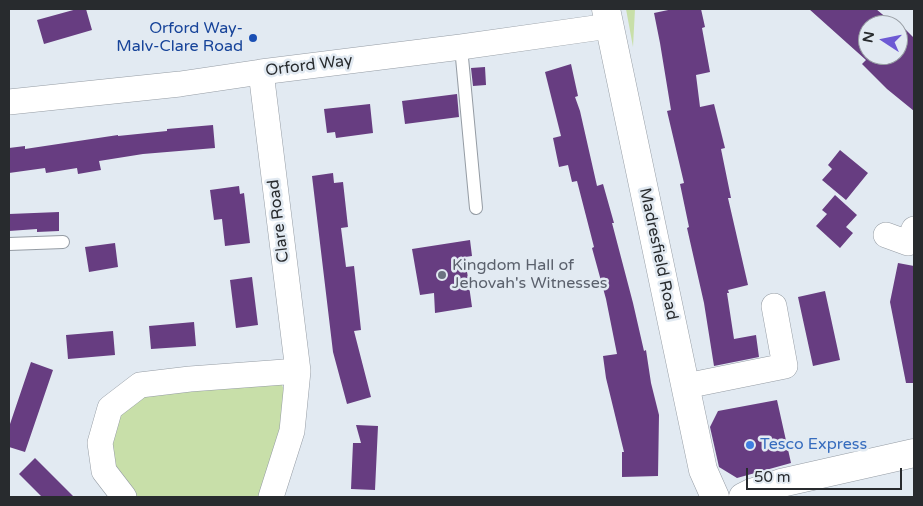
<!DOCTYPE html>
<style>
body{margin:0}
#map{position:relative;width:923px;height:506px;overflow:hidden;background:#e2eaf2;font-family:"Varela Round",sans-serif}
canvas{display:block}
.frame{position:absolute;inset:0;border:10px solid #282b2e;pointer-events:none}
.north{position:absolute;left:858px;top:15px;width:50px;height:50px;box-sizing:border-box;background:#e2eaf2;border:1px solid #989ea4;border-radius:50%;rotate:281deg;font-size:14px;font-weight:700;line-height:20px;text-align:center;color:#282b2e}
.north::after{content:'';display:block;margin:auto;width:18px;height:22px;background:#6d5ad4;clip-path:polygon(50% 0,100% 100%,50% 72%,0 100%)}
.scale{position:absolute;left:746px;top:468px;width:156px;height:22px;box-sizing:border-box;border:2px solid #282b2e;border-top:0;padding-left:6px;font-size:15px;line-height:18px;white-space:nowrap;color:#282b2e;-webkit-text-stroke:4px #e2eaf2;paint-order:stroke}
</style>
<div id="map">
<canvas width="923" height="506"></canvas>
<div class="frame"></div>
<div class="north">N</div>
<div class="scale">50 m</div>
</div>
<script>
const c = document.querySelector('canvas').getContext('2d');
c.lineJoin = 'round';
function paint(path, color) { c.fillStyle = color; c.fill(path, 'evenodd'); }
function trace(path, color, width, dash) { c.strokeStyle = color; c.lineWidth = width; c.lineCap = dash ? 'butt' : 'round'; c.setLineDash(dash || []); c.stroke(path); }
function drawText(font, color, halo, rows, align = 'center') {
  c.font = font + ' "Varela Round",sans-serif'; c.lineWidth = 5; c.setLineDash([]); c.textBaseline = 'middle'; c.strokeStyle = halo; c.fillStyle = color; for (const [text, x, y, turn = 0] of rows) {
    c.save(); c.translate(x, y); c.rotate((+turn || 0) * Math.PI / 180); c.textAlign = isNaN(turn) ? turn : align; if (halo) c.strokeText(text, 0, 0); c.fillText(text, 0, 0); c.restore();
  }
}
paint(new Path2D(`
 M626,9H635L633,47Z
 M271,380L282,385L287,397L278,443L261,497H135L117,470L108,447L117,415L137,395Z`), '#c8dfa9');
paint(new Path2D(`
 M77,9H86L92,30L44,44L37,20Z
 M673,9H701L705,27L702,28L710,72L696,75L700,107L714,104L725,148L721,149L731,198H728L748,285L728,290L729,293H727L734,339L756,335L759,357L714,366L704,303L687,228L689,227L680,184L684,183L667,111L671,110L660,43L654,13Z
 M809,9H876L894,24L897,21L914,38V111L887,89L862,64L866,60ZM868,25H898V55H868Z
 M571,64L578,96L575,97L580,111L597,186L603,184L614,223H612L633,303L644,351L646,350L651,383L659,415L658,476L622,477V452H624L606,378L603,356L617,354L606,299L592,248L594,247L577,181L572,182L568,165L559,167L553,138L561,136L545,72Z
 M485,67L486,85L473,86L471,68Z
 M457,94L459,117L405,124L402,101Z
 M370,104L373,133L336,138L335,132L327,133L324,109Z
 M213,125L215,148L143,154L99,161L101,170L78,174L77,168L46,173L45,168L9,173V148L25,146V149L118,135V136L167,131V129Z
 M840,150L868,173L846,200L822,180L832,169L828,165Z
 M333,173L334,183L343,182L348,227L341,228L346,267L354,266L361,330L354,331L371,397L347,404L333,352L312,176Z
 M239,186L240,194L244,193L250,243L225,246L222,219L214,220L210,190Z
 M835,195L857,215L846,227L853,233L840,248L816,226L827,214L822,210Z
 M59,212V231L37,232V229L9,231V214Z
 M470,240L472,256L465,257L472,307L435,313L434,293L420,295L412,249Z
 M115,243L118,267L89,272L85,247Z
 M898,263L914,266V301L913,307L914,313V383H906L890,302Z
 M252,277L258,325L236,328L230,280Z
 M825,291L840,360L813,366L798,297Z
 M194,322L196,346L151,349L149,326Z
 M113,331L115,355L68,359L66,335Z
 M31,362L53,370L25,452L9,447V427Z
 M777,400L791,463L737,478L719,467L710,427L718,411Z
 M356,425L378,426L375,490L351,489L353,443H361Z
 M35,458L74,497H42L19,474Z`), '#673d81');
const service = new Path2D(`
 M461,47L476,208
 M9,244L63,242`);
const minor = new Path2D(`
 M261,72L298,371L292,431L271,497
 M9,102L180,84L261,72L461,47L609,26
 M886,235L908,243L914,229
 M686,386L785,366L774,306
 M124,497L104,471L100,443L110,408L140,385L190,379L298,371`);
const tertiary = new Path2D(`
 M606,9L703,470L715,497`);
const secondary = new Path2D(`
 M743,497L751,493L781,483L914,453`);
trace(service, '#959ca4', 14);
trace(minor, '#959ca4', 26);
trace(tertiary, '#959ca4', 29);
trace(secondary, '#959ca4', 29);
trace(service, '#fff', 12);
trace(minor, '#fff', 25);
trace(tertiary, '#fff', 28);
trace(secondary, '#fff', 28);
for (const [x, y, r, color] of [
 [253,38,5,"#1a4fb4"],
 [442,275,5,"#6b7280"],
 [750,445,5,"#3f7fe0"]
]) { const dot = new Path2D(); dot.arc(x, y, r, 0, 2 * Math.PI); c.fillStyle = color; c.fill(dot); trace(dot, '#e2eaf2', 2); }
drawText('16px', '#164399', '#e2eaf2', [
 ["Orford Way-",243,29],
 ["Malv-Clare Road",243,47]
], 'right');
drawText('16px', '#282b2e', '#e2eaf2', [
 ["Orford Way",309,66,-7],
 ["Clare Road",279,221,-97],
 ["Madresfield Road",658,254,78]
]);
drawText('16px', '#5b616d', '#e2eaf2', [
 ["Kingdom Hall of",452,266],
 ["Jehovah's Witnesses",452,284]
], 'left');
drawText('16px', '#366cbe', '#e2eaf2', [
 ["Tesco Express",760,445]
], 'left');
</script>
